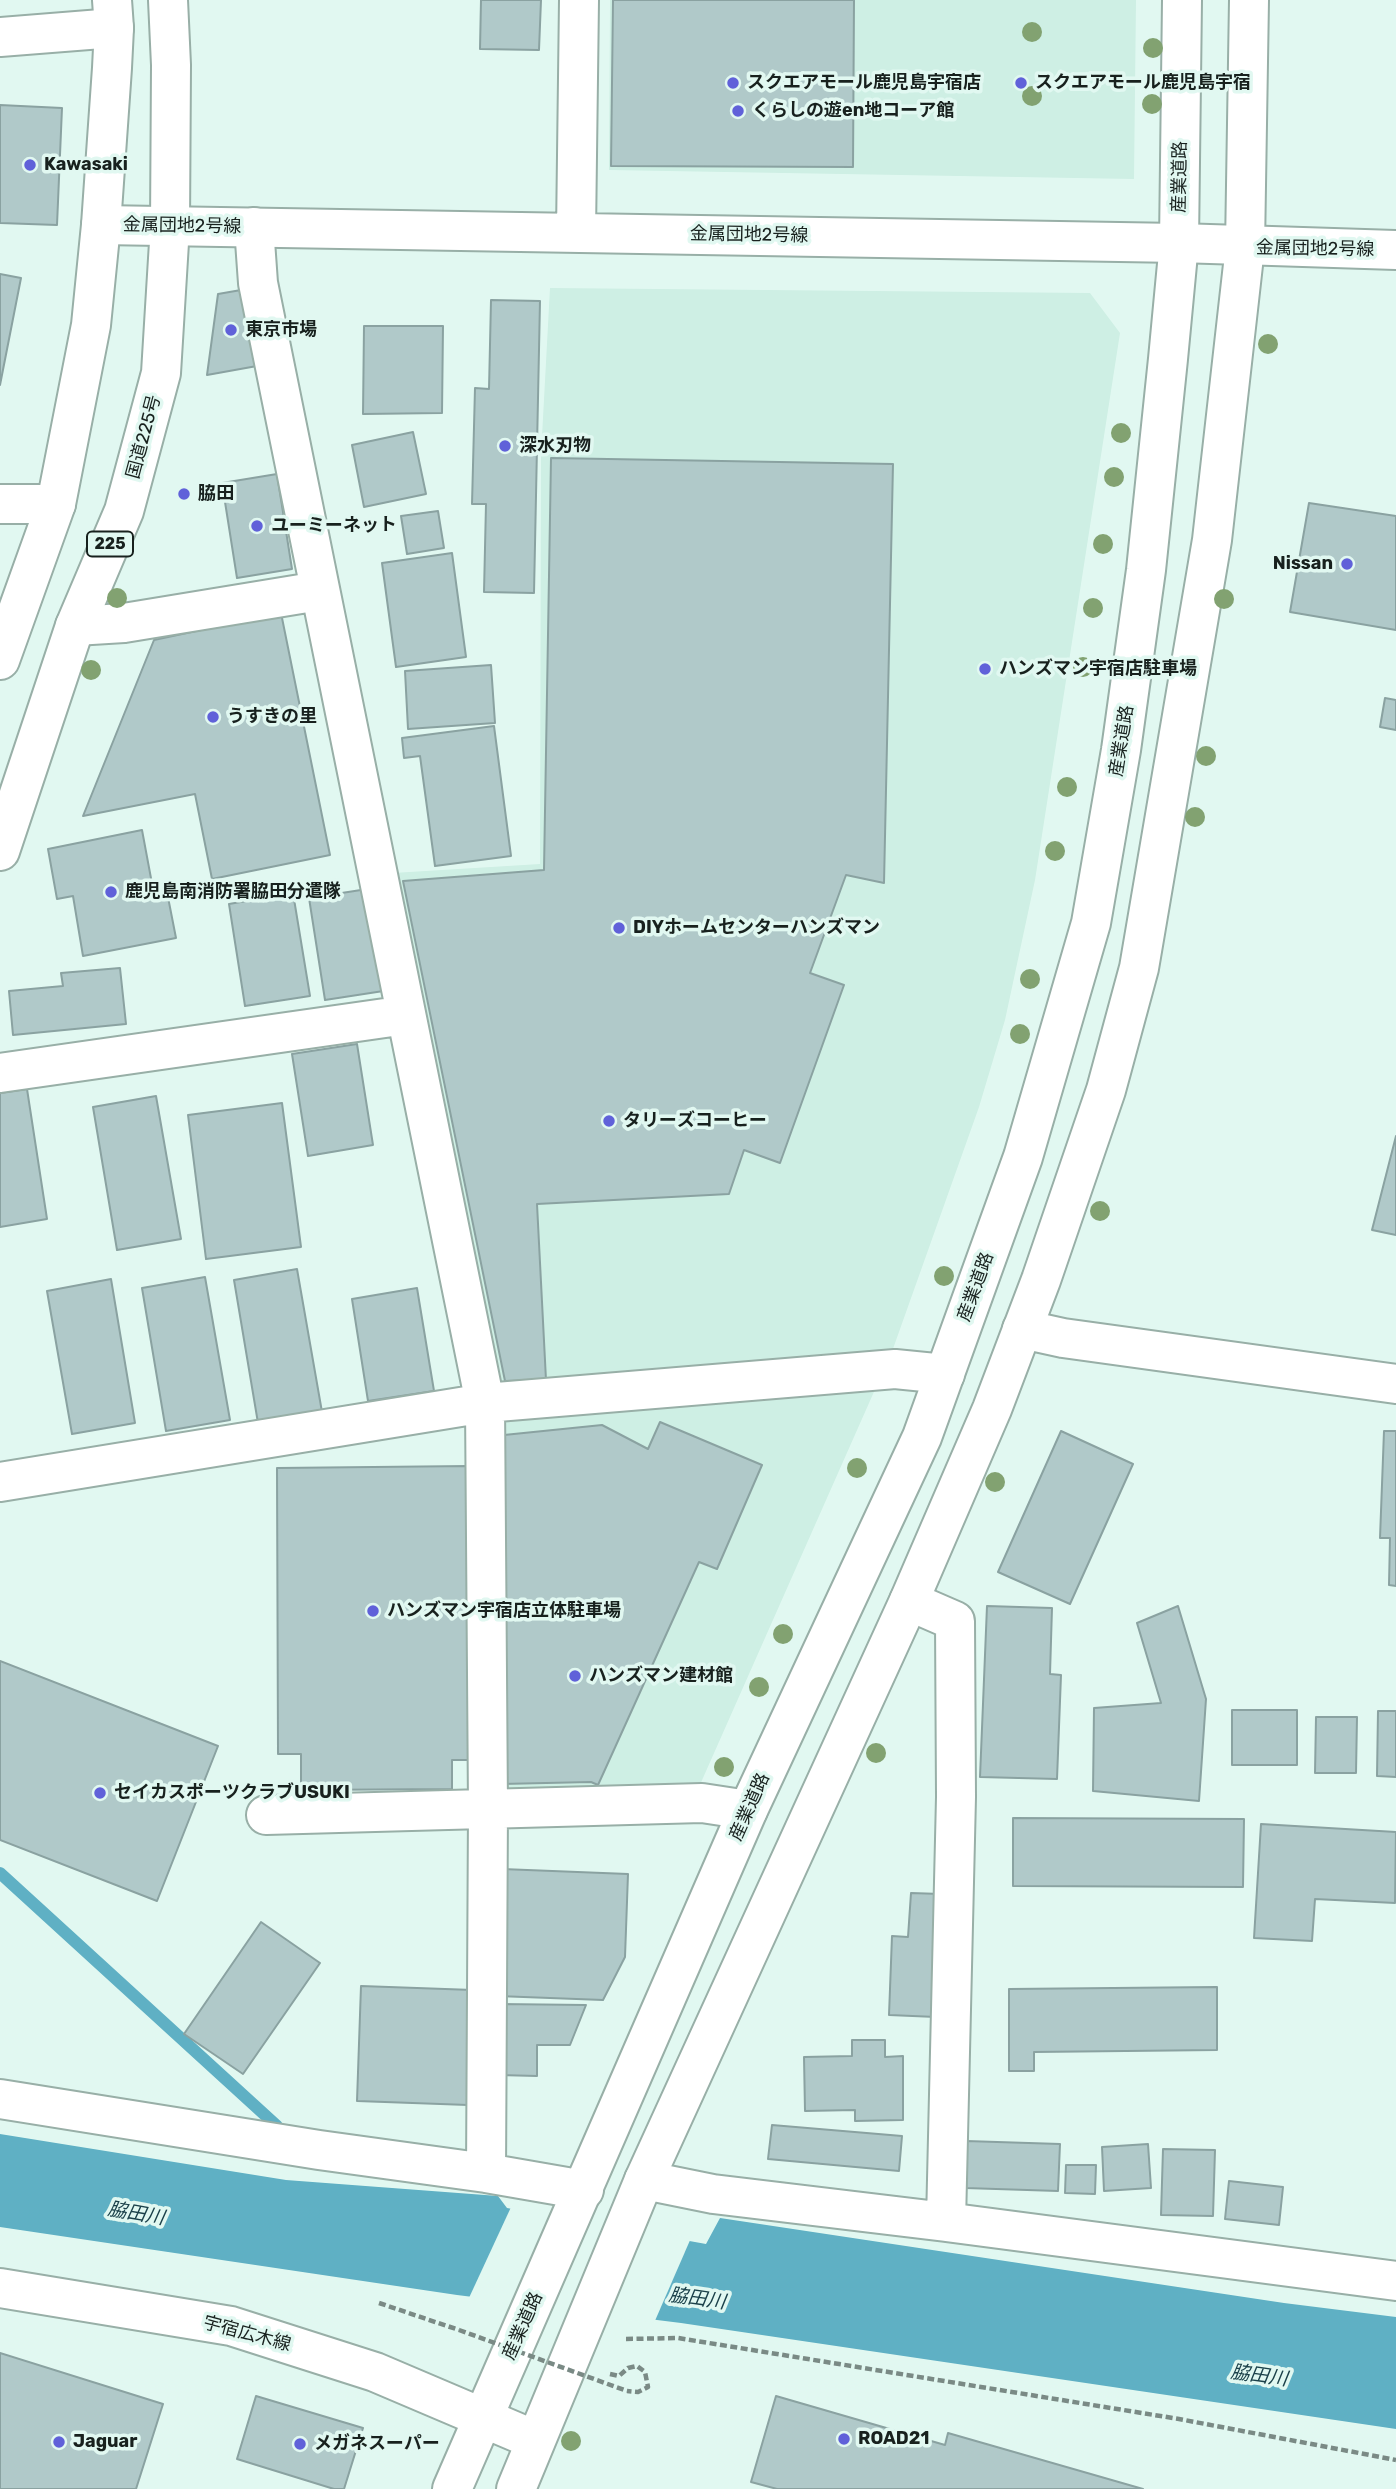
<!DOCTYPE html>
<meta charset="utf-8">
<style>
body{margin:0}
canvas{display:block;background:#e1f8f1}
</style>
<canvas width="1396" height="2489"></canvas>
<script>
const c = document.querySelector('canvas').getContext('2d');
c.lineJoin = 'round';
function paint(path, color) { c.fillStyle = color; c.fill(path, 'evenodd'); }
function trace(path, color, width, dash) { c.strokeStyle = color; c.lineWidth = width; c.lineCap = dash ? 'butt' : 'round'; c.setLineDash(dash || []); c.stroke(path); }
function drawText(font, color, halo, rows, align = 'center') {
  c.font = font + ' Rubik,"Noto Sans JP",sans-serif'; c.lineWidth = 7; c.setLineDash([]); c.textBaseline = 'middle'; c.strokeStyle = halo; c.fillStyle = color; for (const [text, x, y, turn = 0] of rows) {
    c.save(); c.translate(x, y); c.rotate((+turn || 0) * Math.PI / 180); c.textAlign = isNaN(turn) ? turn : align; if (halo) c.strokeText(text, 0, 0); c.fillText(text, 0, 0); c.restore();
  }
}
paint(new Path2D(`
 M610,0H1136L1134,179L609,170Z
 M550,288L1090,293L1120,333L1035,880L1005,1020L979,1107L889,1360L495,1390L393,873L540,864L541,455Z
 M877,1385L695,1796L502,1797L499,1414Z`), '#ceefe4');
paint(new Path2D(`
 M0,2134L286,2180L498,2196L507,2208L706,2244L720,2218L1284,2303L1396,2317V2429L681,2323L457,2295L0,2227Z`), '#5fb0c4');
paint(new Path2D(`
 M512,2205L691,2238L654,2323L468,2300Z`), '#e1f8f1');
trace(new Path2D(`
 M0,1873L277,2126`), '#5fb0c4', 12);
const building = new Path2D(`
 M481,0H541L539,50L480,49Z
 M613,0H854L853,167L611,166Z
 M0,105L62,108L57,225L0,223Z
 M0,274L21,278L0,385Z
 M241,290L257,366L207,375L218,294Z
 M491,300L540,301L534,593L484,592L486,504H472L475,388L489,389Z
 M364,326H443L442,413L363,414Z
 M413,432L426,494L364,507L352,445Z
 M551,458L893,464L884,883L846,875L810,973L844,985L780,1163L744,1150L729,1194L537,1204L546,1380L505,1381L403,881L544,870Z
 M277,474L292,569L237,578L222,483Z
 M1309,503L1396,516V630L1290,612Z
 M438,511L444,548L407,554L401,516Z
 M452,553L466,657L396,667L382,563Z
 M281,613L330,855L212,879L195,794L83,816L154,640Z
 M491,665L495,723L408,729L405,671Z
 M1385,698L1396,700V730L1380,727Z
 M494,726L511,856L435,866L420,756L404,758L402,738Z
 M142,830L153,889L166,887L176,938L83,956L73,896L57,899L48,849Z
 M374,888L390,990L325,1000L309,898Z
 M293,893L310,996L245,1006L229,904Z
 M120,968L126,1024L13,1035L9,991L63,986L61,973Z
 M357,1044L373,1145L308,1156L292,1054Z
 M27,1089L47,1219L0,1227V1093Z
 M156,1096L181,1239L117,1250L93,1107Z
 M282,1103L301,1247L206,1259L188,1115Z
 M1396,1136V1235L1372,1230Z
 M297,1269L322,1412L258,1423L234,1280Z
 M205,1277L230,1420L166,1431L142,1288Z
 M111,1279L135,1423L72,1434L47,1291Z
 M417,1288L434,1391L368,1401L352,1299Z
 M660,1422L762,1465L717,1569L699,1562L598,1785L591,1782L501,1784L504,1435L602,1425L648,1449Z
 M1061,1431L1133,1464L1070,1604L998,1572Z
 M1384,1431H1396V1586L1389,1585L1390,1538H1380Z
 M469,1466V1760H452V1789L301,1790V1754H278L277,1468Z
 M987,1606L1052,1608L1050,1674L1061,1675L1057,1779L980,1777Z
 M1178,1606L1206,1699L1199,1801L1093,1791L1094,1708L1161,1703L1137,1623Z
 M0,1661L218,1746L157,1901L0,1840Z
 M1232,1710H1297V1765H1232Z
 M1378,1711H1396V1777L1377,1776Z
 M1316,1717H1357L1356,1773H1315Z
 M1013,1818L1244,1819L1243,1887L1013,1886Z
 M1261,1824L1396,1832L1395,1903L1315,1899L1312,1941L1254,1938Z
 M502,1869L628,1874L625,1957L603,2000L497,1996Z
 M911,1893L941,1894L936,2017L889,2015L892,1936L908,1937Z
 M261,1922L320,1963L243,2074L184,2034Z
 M361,1986L473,1990L468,2105L357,2101Z
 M1217,1987V2050L1034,2052V2071H1009V1989Z
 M499,2004L586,2005L570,2045H537V2076L498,2075Z
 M852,2040H885V2057L903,2056V2120L855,2121V2110L805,2111L804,2057L852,2056Z
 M772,2125L902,2136L899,2171L768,2159Z
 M966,2141L1060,2144L1058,2191L965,2188Z
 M1148,2144L1151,2188L1104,2191L1102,2147Z
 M1163,2149L1215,2150L1213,2216L1161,2215Z
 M1066,2165H1096L1095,2194L1065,2193Z
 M1229,2181L1283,2187L1279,2225L1225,2219Z
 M0,2353L163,2404L136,2489H0Z
 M256,2396L363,2428L344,2489H334L237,2459Z
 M776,2396L945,2445L948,2433L1143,2489H777L751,2482Z`);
paint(building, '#b0c9c9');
trace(building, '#8aa2a1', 2);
const minor = new Path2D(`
 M0,37L114,28
 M254,227L258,283L485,1403L488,1809L486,2173
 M0,504H56
 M75,626L124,623L319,591
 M0,1073L406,1015
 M1022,1329L1063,1338L1396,1384
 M0,1482L485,1403L895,1369L945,1374
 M909,1601L955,1621L956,1797L946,2222L1396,2281
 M266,1815L702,1803L748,1810
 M0,2099L319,2150L486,2173L584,2190
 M644,2180L713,2194L946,2222`);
const tertiary = new Path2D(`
 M101,225L1179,243L1396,250
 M576,233L579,0
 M0,2288L231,2326L375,2372L535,2440`);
const secondary = new Path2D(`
 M452,2489L748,1810L922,1437L1023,1157L1091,923L1121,750L1146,570L1168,359L1179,243L1182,0
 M516,2489L644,2180L909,1601L992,1409L1041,1280L1106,1090L1139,968L1212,540L1245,247L1249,0`);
const trunk = new Path2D(`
 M0,660L56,504L91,325L101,225L112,68L114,28L112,0
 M0,851L75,626L124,511L161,373L170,226L171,65L168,0`);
trace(minor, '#98afa7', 42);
trace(tertiary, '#98afa7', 42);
trace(secondary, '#98afa7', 42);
trace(trunk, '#98afa7', 42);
trace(new Path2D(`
 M379,2303L459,2330
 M626,2339L678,2338L1179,2419L1396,2460
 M610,2374L619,2376L628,2368L637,2366L645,2372L648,2387L638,2392L627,2391`), '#7a8a85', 4.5, [7, 3.5]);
trace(minor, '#fff', 38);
trace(tertiary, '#fff', 38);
trace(secondary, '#fff', 38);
trace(trunk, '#fff', 38);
trace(new Path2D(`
 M459,2330L627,2391`), '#7a8a85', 4.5, [7, 3.5]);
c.fillStyle = '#82a271';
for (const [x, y] of [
 [1032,32],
 [1153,48],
 [1032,96],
 [1152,104],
 [1268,344],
 [1121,433],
 [1114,477],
 [1103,544],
 [117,598],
 [1224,599],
 [1093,608],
 [1083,667],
 [91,670],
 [1206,756],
 [1067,787],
 [1195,817],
 [1055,851],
 [1030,979],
 [1020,1034],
 [1100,1211],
 [944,1276],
 [857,1468],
 [995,1482],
 [783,1634],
 [759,1687],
 [876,1753],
 [724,1767],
 [571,2441]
]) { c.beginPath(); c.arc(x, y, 10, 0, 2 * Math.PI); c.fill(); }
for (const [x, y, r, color] of [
 [733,83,7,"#6061d9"],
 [1021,83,7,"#6061d9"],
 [738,111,7,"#6061d9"],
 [30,165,7,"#6061d9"],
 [231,330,7,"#6061d9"],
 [505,446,7,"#6061d9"],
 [184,494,7,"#6061d9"],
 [257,526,7,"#6061d9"],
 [1347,564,7,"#6061d9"],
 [985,669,7,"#6061d9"],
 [213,717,7,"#6061d9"],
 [111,892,7,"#6061d9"],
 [619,928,7,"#6061d9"],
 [609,1121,7,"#6061d9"],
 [373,1611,7,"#6061d9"],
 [575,1676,7,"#6061d9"],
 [100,1793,7,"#6061d9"],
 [844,2439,7,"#6061d9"],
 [59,2442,7,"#6061d9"],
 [300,2444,7,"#6061d9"]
]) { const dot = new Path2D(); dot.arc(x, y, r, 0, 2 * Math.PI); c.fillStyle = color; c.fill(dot); trace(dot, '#e1f8f1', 2.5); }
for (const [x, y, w] of [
 [110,544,46]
]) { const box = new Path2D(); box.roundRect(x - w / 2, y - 12.5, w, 25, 5); c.fillStyle = '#e1f8f1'; c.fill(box); trace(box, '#18211e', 2); }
drawText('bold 16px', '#18211e', null, [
 ["225",110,544]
]);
drawText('bold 18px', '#18211e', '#e1f8f1', [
 ["スクエアモール鹿児島宇宿店",747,83],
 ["スクエアモール鹿児島宇宿",1035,83],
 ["くらしの遊en地コーア館",752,111],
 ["Kawasaki",44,165],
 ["東京市場",245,330],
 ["深水刃物",519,446],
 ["脇田",198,494],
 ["ユーミーネット",271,526],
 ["Nissan",1333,564,"right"],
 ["ハンズマン宇宿店駐車場",999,669],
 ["うすきの里",227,717],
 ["鹿児島南消防署脇田分遣隊",125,892],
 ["DIYホームセンターハンズマン",633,928],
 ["タリーズコーヒー",623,1121],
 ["ハンズマン宇宿店立体駐車場",387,1611],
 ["ハンズマン建材館",589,1676],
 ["セイカスポーツクラブUSUKI",114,1793],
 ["ROAD21",858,2439],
 ["Jaguar",73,2442],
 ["メガネスーパー",314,2444]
], 'left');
drawText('18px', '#18211e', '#e1f8f1', [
 ["産業道路",1180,177,-89],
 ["金属団地2号線",182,226,1],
 ["金属団地2号線",749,235,1],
 ["金属団地2号線",1315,249,1],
 ["国道225号",144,437,-75],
 ["産業道路",1122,741,-81],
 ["産業道路",976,1287,-70],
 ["産業道路",750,1807,-66],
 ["産業道路",523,2326,-66],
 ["宇宿広木線",247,2334,15]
]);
drawText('italic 19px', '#1b414a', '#e1f8f1', [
 ["脇田川",136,2214,10],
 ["脇田川",697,2299,8],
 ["脇田川",1259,2376,8]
]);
</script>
